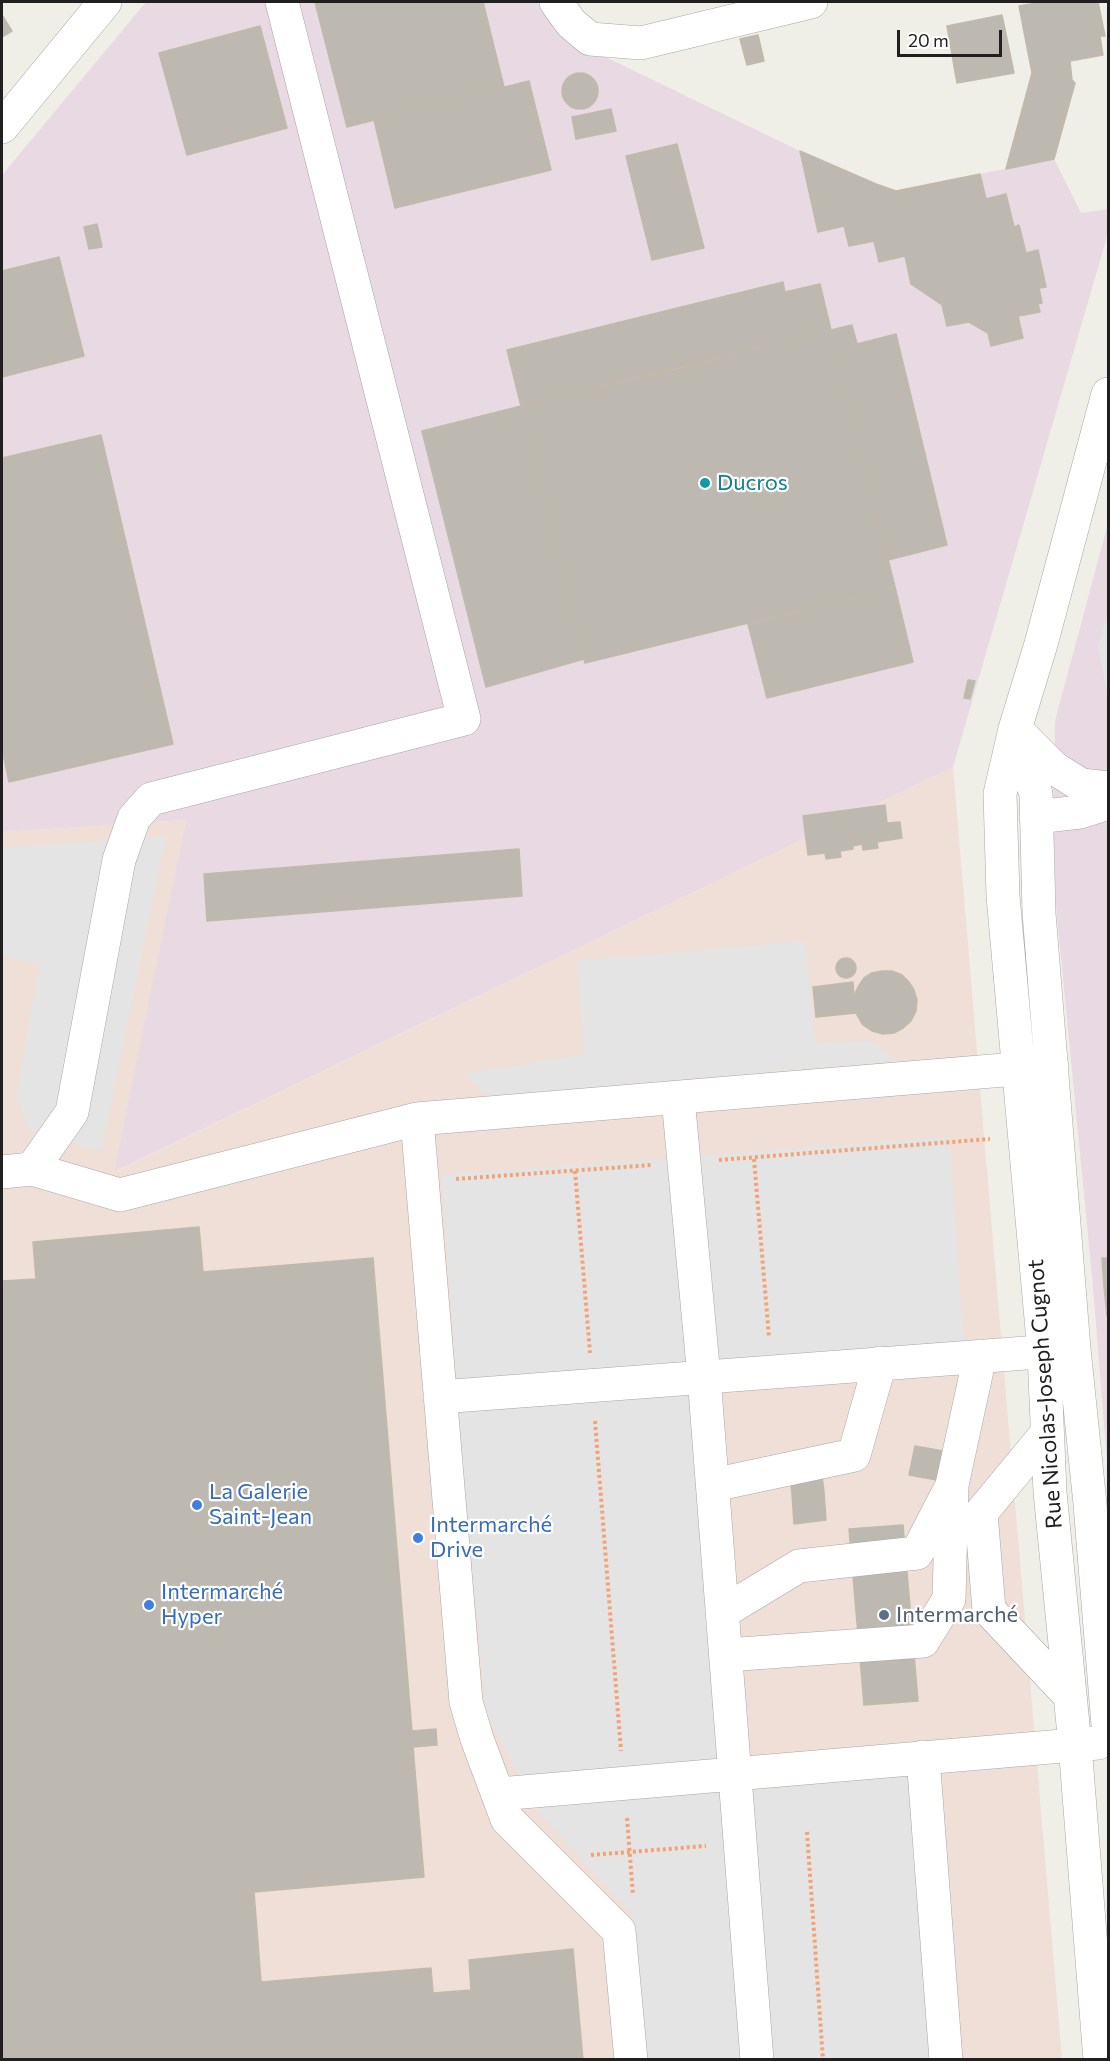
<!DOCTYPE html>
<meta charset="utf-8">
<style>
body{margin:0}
#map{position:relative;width:1110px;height:2061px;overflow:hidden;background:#f0efe7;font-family:Commissioner,sans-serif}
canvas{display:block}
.frame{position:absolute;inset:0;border:3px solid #202020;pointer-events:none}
.scale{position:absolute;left:897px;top:30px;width:105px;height:27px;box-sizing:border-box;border:3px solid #202020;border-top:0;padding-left:8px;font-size:18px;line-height:21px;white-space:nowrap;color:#202020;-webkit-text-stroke:4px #fff;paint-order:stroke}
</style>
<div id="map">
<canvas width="1110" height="2061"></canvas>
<div class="frame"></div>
<div class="scale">20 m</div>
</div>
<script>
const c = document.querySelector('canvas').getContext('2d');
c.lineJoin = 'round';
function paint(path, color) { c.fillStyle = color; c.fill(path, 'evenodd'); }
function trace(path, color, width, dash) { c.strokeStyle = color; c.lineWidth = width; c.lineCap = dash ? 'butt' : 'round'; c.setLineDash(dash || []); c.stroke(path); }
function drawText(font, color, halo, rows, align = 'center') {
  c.font = font + ' Commissioner,sans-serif'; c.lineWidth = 4.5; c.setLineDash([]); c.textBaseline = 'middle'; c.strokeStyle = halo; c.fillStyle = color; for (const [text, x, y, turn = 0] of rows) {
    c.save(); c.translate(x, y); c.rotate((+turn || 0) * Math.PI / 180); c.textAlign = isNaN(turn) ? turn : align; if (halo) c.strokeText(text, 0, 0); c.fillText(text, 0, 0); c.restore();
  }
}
paint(new Path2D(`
 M953,767L1062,2059L2,2060V832L186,820L115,1172Z`), '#f0dfd7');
paint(new Path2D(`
 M146,2H537L562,36L800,151L876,184L896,191L1054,159L1081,213L1108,209V233L953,767L114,1172L186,820L2,832V175Z
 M1108,523V1474L1093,1287L1056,906L1053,803L1055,721Z`), '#e9d9e2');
paint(new Path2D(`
 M1108,611V697L1098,648Z
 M166,836L101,1151L29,1130L16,1097L40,963L2,957V848Z
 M805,941L815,1043L870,1041L897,1061L487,1096L464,1074L584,1054L577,961Z
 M949,1137L964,1341L688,1361L725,1793L913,1775L934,2059H647L632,1914L538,1812L487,1715L465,1498L442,1175Z`), '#e4e4e4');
const building = new Path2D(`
 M315,2H483L504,87L347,127Z
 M1042,2H1098L1105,36H1100L1103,55L1070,61L1072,80L1075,83L1054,159L1006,169L1032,73L1019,6Z
 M2,15L12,31L2,37Z
 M1002,15L1014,73L957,83L947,26Z
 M260,26L287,128L187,155L159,53Z
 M758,35L764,61L747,65L740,39Z
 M562 91a18 18 0 1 1 36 0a18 18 0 1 1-36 0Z
 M529,81L551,170L395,208L374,120Z
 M611,109L616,131L576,139L572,117Z
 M677,144L704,248L652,260L626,156Z
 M800,151L876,184L896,191L980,174L986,199L1006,194L1014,227L1019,225L1026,253L1038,250L1046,287L1039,288L1042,303L1038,304L1040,312L1018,316L1023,338L991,346L988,333L969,322L947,326L942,305L911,284L905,256L879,262L874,241L849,246L844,226L818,232Z
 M97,224L102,247L89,249L84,227Z
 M59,257L84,356L2,377V271Z
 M783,282L785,292L820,284L831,330L521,406L507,350Z
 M852,325L857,344L896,334L947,545L888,560L831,330Z
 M831,330L895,587L585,663L521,406L679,369Z
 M521,406L584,659L486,687L422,431Z
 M101,435L173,744L9,782L2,748V458Z
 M895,587L913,662L767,698L748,624Z
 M968,680L975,681L970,699L964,698Z
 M885,805L889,840L877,842L878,848L863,850L862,844L853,846V849L840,851L841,857L826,859L825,853L808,855L803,816Z
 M900,822L902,838L890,840L888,823Z
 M519,849L522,896L207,921L204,874Z
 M836 968a10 10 0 1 1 20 0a10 10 0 1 1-20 0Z
 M882,971H892L902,975L909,982L914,990L917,1000L916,1011L911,1021L903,1028L894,1033L883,1034L872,1031L863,1025L856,1013L816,1017L813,987L853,982L854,996L858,987L864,978L872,973Z
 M199,1227L203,1272L373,1258L412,1731L436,1729L437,1745L413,1747L424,1877L254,1892L261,1982L431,1968L433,1993L471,1990L469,1960L573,1949L583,2060H2V1281L36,1279L33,1242Z
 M1102,1258H1108V1287H1104Z
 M1104,1287H1108V1316H1107Z
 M915,1446L949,1452L942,1481L909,1475Z
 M822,1476L824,1492L792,1494L790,1478Z
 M824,1492L826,1520L794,1524L792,1494Z
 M903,1525L918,1701L864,1705L849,1529Z`);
paint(building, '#bdb9b0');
trace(building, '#c1baaa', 1.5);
const minor = new Path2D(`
 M556,2L571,23L590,39L641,43L811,2
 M2,127L105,2
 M1015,729L1036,794L1039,913L1074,1349L1090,1504L1108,1725
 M1018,732L1054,768L1081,785L1108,788
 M1036,817L1080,812L1108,803
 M678,1098L704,1377L757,2060
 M417,1119L466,1702L477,1739L507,1819L619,1931L631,2060
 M32,1169L72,1112L119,860L134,818L151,799L464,719L282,2
 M2,1172L32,1169L120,1195L417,1119L1052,1066
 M440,1397L1066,1350
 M1047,1433L981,1513L989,1610L1070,1696
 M713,1485L854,1455L880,1363
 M723,1612L799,1566L917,1553L949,1491
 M726,1655L923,1641L949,1599L952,1485L980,1356
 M923,1757L946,2060
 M499,1794L1098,1743
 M1100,2060L1075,1745L1050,1492L1044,1352L1003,896L1000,794L1015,729L1041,644L1108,394`);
trace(minor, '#a7a7a7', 34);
trace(new Path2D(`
 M754,1159L769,1337
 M719,1160L990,1139
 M575,1171L590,1353
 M456,1179L652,1165
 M595,1421L621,1751
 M627,1818L633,1895
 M807,1832L823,2060
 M591,1855L706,1846`), '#f5a273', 4, [3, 3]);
trace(minor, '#fff', 33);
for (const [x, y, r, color] of [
 [705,483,6,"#0f9aa8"],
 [197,1505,6,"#3f7fe0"],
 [418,1538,6,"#3f7fe0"],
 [149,1605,6,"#3f7fe0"],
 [884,1615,6,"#5c6f8a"]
]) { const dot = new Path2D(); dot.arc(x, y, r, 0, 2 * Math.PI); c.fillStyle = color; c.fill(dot); trace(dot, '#fff', 2); }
drawText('22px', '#0d838f', '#fff', [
 ["Ducros",717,483]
], 'left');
drawText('22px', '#202020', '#fff', [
 ["Rue Nicolas-Joseph Cugnot",1045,1394,-94]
]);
drawText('22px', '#366cbe', '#fff', [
 ["La Galerie",209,1492],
 ["Saint-Jean",209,1517],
 ["Intermarché",430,1525],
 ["Drive",430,1550],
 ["Intermarché",161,1592],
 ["Hyper",161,1617]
], 'left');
drawText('22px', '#4e5e75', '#fff', [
 ["Intermarché",896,1615]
], 'left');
</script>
